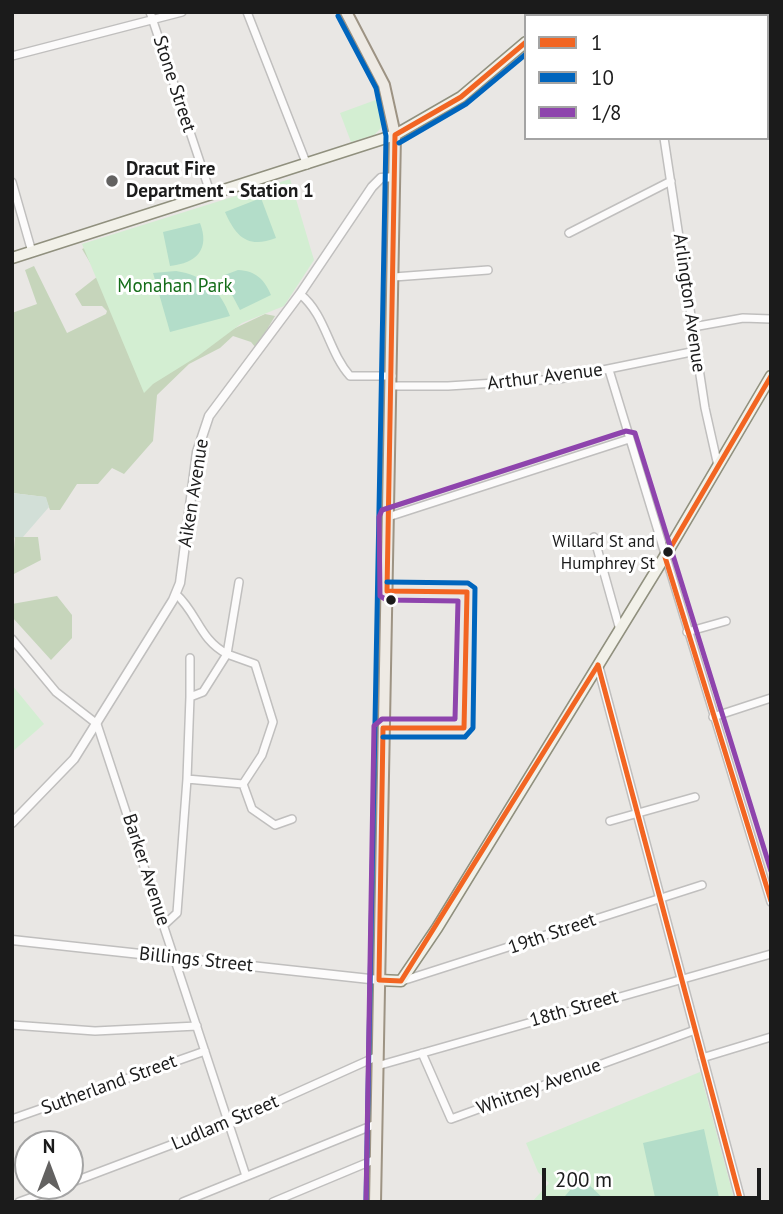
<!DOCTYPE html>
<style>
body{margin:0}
#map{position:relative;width:783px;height:1214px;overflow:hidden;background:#e9e7e4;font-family:"PT Sans",sans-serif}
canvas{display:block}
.frame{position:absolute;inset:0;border:14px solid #1b1b1b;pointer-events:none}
.legend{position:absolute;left:524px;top:14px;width:245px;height:126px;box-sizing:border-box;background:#fff;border:2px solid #a4a4a4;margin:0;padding:9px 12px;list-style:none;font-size:21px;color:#1b1b1b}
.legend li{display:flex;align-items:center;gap:14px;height:35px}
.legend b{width:35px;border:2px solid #a4a4a4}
.north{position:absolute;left:14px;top:1130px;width:70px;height:70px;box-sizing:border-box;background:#fff;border:2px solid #a4a4a4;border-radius:50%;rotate:0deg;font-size:19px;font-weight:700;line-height:28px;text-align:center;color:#1b1b1b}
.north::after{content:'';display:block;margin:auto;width:24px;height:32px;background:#636261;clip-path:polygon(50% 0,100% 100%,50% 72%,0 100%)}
.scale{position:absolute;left:542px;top:1168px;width:219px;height:32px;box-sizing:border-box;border:4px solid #1b1b1b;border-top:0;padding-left:9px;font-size:21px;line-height:24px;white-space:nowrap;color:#1b1b1b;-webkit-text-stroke:5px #fff;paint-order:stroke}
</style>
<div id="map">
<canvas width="783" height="1214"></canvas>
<div class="frame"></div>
<ul class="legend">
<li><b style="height:9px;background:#f26522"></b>1</li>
<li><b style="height:9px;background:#0065bd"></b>10</li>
<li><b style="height:9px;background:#8e44ad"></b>1/8</li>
</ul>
<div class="north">N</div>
<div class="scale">200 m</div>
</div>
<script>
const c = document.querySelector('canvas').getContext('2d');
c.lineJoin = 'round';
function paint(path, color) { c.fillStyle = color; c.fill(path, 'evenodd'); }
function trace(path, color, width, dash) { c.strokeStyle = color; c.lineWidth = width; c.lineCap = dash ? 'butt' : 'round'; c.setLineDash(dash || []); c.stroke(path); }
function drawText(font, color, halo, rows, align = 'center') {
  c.font = font + ' "PT Sans",sans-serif'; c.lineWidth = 6; c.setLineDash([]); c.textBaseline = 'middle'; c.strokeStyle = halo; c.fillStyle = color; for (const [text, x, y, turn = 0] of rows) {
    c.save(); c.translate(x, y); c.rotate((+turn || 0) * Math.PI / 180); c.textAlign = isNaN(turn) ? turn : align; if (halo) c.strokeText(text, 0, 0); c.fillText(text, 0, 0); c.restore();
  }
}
paint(new Path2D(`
 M97,243L214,338L265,314L275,316L256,348L251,342L233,336L220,348L189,364L157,395L153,441L124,474L112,468L98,484H77L60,510H50L45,497L12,493V313L37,304L25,270L34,266L67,333L106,314L107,311L102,306H82L75,294L98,276L82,249Z
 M15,537H38L41,560L12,575Z
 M57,596L72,615V638L51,660L12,617V604Z`), '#c6d5bb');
paint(new Path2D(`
 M12,493L46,497L49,507L23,537H15L12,542Z`), '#d2dfd7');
paint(new Path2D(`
 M381,98V128L374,135L351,142L340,113Z
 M290,179L314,260L284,306L242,323L198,356L153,384L144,393L82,244Z
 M12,685L44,724L12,752Z
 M700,1072L735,1202H532L549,1183L538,1172L526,1143Z`), '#d3eed2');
paint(new Path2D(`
 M261,198L276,238C248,249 236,237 225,212Z
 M200,223C210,249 197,263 170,266L163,232Z
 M238,270C256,271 264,279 271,295L240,310L222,276Z
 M176,271C204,275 221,291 230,316L170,332L153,273Z
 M704,1129L720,1202H656L643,1143Z
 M586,1182L607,1202H560L576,1183Z`), '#b3ddc9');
trace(new Path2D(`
 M767,81L771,86`), '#b9d4da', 2);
const minor = new Path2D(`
 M150,12L211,195
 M247,12L307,165
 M644,12V16
 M12,56L182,12
 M664,138L705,408L718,466
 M12,182L32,252
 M569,233L671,181
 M394,277L488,270
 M300,294C326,315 328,351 350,376H392
 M693,327L743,318L771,319
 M609,370L771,902
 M392,386H448L559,379L696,351
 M388,517L629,439
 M594,537L620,630
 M176,594C198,614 199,639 227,654L203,692L190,697L187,779
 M687,632L726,621
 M12,639L56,692L97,724L246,1176
 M190,658V697
 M713,717L771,698
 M243,784L252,809L275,825L292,819
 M610,821L695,797
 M164,925L177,913L187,779L243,784L262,755L273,722L255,664L227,654L239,582
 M402,981L702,885
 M12,1025L95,1031L197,1026
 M422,1053L451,1119L695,1030
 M702,1058L771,1037
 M377,1066L771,954
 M12,1119L205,1051
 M70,1183L229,1123L378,1056
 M19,1202L63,1186
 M183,1202L376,1124
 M273,1202L376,1159`);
const tertiary = new Path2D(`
 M598,665L741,1202
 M12,823L74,759L173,600L180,583L197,452L209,416L300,294L372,187L381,178L395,177
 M12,940L379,980`);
const secondary = new Path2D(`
 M560,16L564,12
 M12,258L395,135L461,97L526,42
 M379,980L401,981L437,928L662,561L771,376`);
const primary = new Path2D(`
 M346,12L384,85L395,135L375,1202`);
trace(minor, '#c0bfbe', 10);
trace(tertiary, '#c0bfbe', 11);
trace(secondary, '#90907e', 13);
trace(primary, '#9d9383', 14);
trace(minor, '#fcfbfb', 7);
trace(tertiary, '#fcfbfb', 8);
trace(secondary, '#f2f1e9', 10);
trace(primary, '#eeeae4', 10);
trace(new Path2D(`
 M526,42L461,97L395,135L387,591L467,592L464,728H383L379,980L401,981L598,665
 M771,376L665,557L771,901
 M598,665L741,1202`), '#f26522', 5);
trace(new Path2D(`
 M338,16L376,88L386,136L366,1202
 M399,143L466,104L526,54
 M383,737H465L473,728L475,588L468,583L387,582`), '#0065bd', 5);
trace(new Path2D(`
 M366,1202L374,726L382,719H455L458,601L387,600L380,596L379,517L382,510L626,431L635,433L771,871`), '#8e44ad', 5);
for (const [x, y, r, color] of [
 [112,181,7,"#636261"],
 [668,552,6,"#1b1b1b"],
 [391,600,6,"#1b1b1b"]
]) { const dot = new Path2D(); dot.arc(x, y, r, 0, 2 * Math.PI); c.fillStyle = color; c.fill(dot); trace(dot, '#fff', 2.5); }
drawText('17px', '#1b1b1b', '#fff', [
 ["Willard St and",655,542],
 ["Humphrey St",655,564]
], 'right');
drawText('19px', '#1b1b1b', '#fff', [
 ["Stone Street",174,84,72],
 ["Arlington Avenue",689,303,82],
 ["Arthur Avenue",545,377,-7],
 ["Aiken Avenue",194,493,-81],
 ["Barker Avenue",146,870,72],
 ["19th Street",552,934,-19],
 ["Billings Street",196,960,6],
 ["18th Street",574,1009,-16],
 ["Sutherland Street",109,1085,-20],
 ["Whitney Avenue",539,1087,-20],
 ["Ludlam Street",225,1123,-23]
]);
drawText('bold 19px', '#1b1b1b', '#fff', [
 ["Dracut Fire",126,170],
 ["Department - Station 1",126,192]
], 'left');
drawText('19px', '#156d19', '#fff', [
 ["Monahan Park",175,287]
]);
</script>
